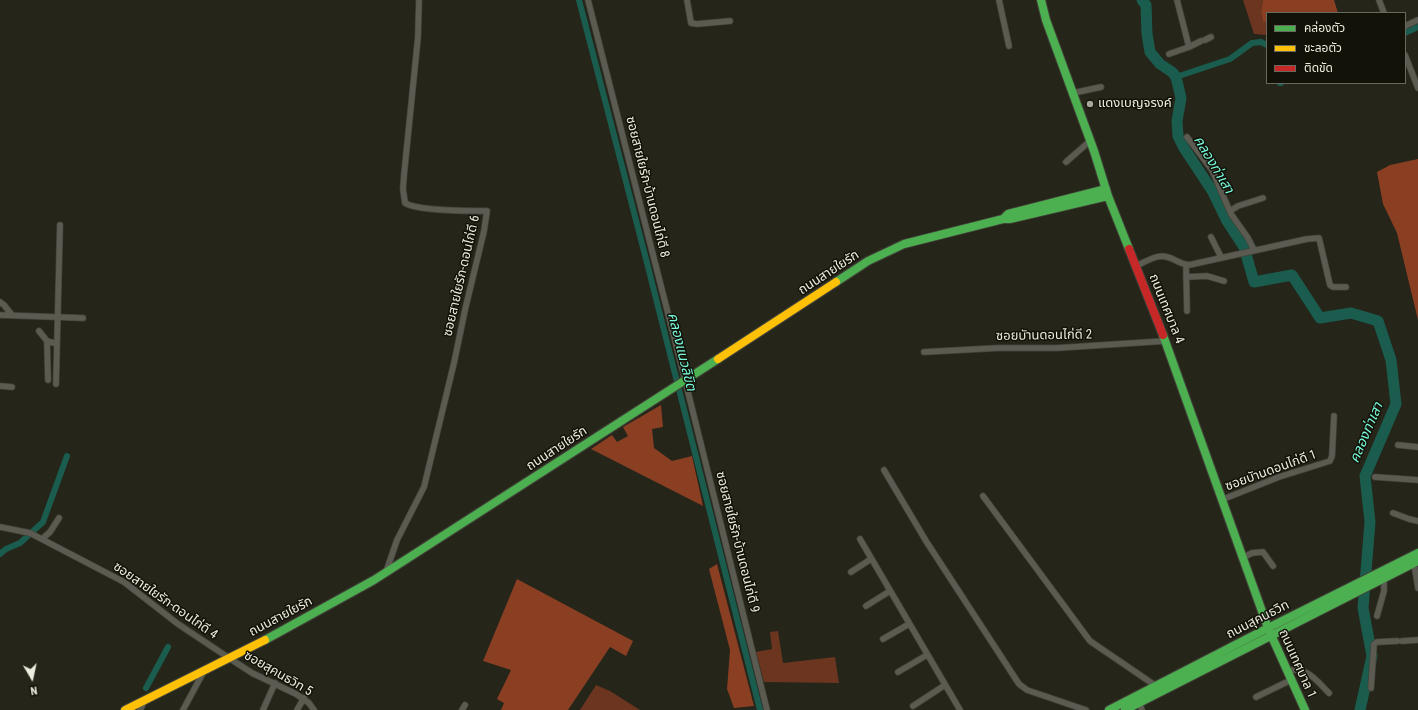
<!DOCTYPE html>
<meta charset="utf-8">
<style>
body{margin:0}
#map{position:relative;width:1418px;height:710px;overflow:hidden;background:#25251a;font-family:"Roboto Condensed","Noto Sans Thai",sans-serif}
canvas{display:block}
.legend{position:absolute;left:1266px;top:12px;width:140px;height:72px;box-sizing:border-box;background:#121209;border:1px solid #696a5f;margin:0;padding:5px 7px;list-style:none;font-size:12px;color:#eceddf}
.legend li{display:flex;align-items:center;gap:8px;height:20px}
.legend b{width:20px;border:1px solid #696a5f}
.north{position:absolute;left:12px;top:658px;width:40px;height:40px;-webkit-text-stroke:3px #121209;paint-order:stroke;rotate:171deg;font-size:11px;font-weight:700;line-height:16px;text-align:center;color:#eceddf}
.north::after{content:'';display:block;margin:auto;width:14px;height:18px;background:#eceddf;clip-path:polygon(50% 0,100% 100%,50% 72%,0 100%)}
</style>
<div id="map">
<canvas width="1418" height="710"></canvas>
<ul class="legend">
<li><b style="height:5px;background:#4caf50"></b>คล่องตัว</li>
<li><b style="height:5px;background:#ffc107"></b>ชะลอตัว</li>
<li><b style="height:5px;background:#c62828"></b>ติดขัด</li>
</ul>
<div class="north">N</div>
</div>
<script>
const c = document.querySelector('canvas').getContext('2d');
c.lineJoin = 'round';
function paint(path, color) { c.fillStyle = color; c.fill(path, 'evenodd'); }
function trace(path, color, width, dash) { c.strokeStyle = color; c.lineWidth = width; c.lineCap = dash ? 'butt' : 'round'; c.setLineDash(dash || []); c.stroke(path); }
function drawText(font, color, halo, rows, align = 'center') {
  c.font = font + ' "Roboto Condensed","Noto Sans Thai",sans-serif'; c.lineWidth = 3; c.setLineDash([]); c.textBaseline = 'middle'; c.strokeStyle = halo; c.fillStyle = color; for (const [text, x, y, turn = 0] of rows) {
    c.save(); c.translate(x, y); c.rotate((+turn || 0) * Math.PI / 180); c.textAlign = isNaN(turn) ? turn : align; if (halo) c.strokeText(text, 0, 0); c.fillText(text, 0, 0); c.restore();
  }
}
paint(new Path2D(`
 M1243,0H1263L1261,11L1263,22L1267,23V35L1254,34Z
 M778,631L783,663L835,657L839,683L764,682L756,652L772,649L770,632Z
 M596,685L610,691L640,710H580Z`), '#6b3520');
paint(new Path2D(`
 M1263,0H1334L1338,13H1267V23L1263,22L1261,11Z
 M1418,159V320L1397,233L1383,204L1377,172L1390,165Z
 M661,405L663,427L652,429L654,448L672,461L692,456L703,506L591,449L612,435L617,442L628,436L623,427Z
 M717,564L754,706L734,708L727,689L730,650L709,569Z
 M517,579L633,641L626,656L610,647L568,710H501L504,703L497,699L511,670L483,661Z`), '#8a3f23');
trace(new Path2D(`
 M579,0L646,259L760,710
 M1405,33L1418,27
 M1176,77L1230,59L1252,43L1261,42L1267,45
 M1280,83H1281
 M0,554L6,549L20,543L43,522L67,456
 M146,688L168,647`), '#1a5d4f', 6);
trace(new Path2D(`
 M1142,0L1146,5L1147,34L1150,52L1160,64L1172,72L1176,77L1181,98L1177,121L1178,136L1184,148L1213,192L1227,221L1244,247L1254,282L1292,275L1320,318L1351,313L1378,321L1391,360L1396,404L1365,476L1370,522L1363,608L1372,656L1360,710`), '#1a5d4f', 11);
const street = new Path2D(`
 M588,0L685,380L767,710
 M687,0L691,23L697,24L730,21
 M999,0L1009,46
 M1379,0L1384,13
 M1405,26L1418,20
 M1205,40L1211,37
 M1189,47L1201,41
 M1169,54L1189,47L1177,0
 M1405,55L1418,88
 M1073,93L1101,87
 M1187,137L1212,170L1231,214L1248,238L1254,250
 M1066,162L1090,141
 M1230,211L1238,206L1263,198
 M1211,237L1221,257
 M1186,265L1187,311
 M1136,266C1145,262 1157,254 1167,257C1176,259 1179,264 1189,265L1307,239L1319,238L1330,285L1333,287H1346
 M1186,277L1207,276L1224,281
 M0,302L4,305L12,315
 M0,315L83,318
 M39,331L47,341L57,344
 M47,341L48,380
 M924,352L998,348H1057L1165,341
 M56,384L60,225
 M0,386L12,387
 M1398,445L1418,447
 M884,470L926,541L1019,684L1027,690L1086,710
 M1375,477L1418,480
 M983,496L1090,641L1156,686
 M1221,500L1279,477L1330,461L1332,456L1334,416
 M1393,513L1409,519L1418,521
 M0,527L30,533L124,582L178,624L229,658L252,673L296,694L309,703L314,710
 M42,539L50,532L59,518
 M860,539L960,710
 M1242,558L1252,553L1263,552L1273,566
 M1412,561L1415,569L1418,588
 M386,572L397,540L424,487L454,363L465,310L484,231L487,211C471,211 417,211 405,203L403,189L404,175L418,37L419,0
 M851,572L871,559
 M866,606L890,591
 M1377,616L1384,591V579
 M883,639L909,624
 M1402,641L1418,640
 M1287,671C1307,666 1316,680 1329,693
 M898,672L927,655
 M1371,688L1374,644L1377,642L1397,641
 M1256,697L1291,680
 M1138,700L1142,710
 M913,706L945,685
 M140,710L145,700
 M183,710L204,671
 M263,710L275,683
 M297,710L304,698
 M462,710L465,705`);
const fast = new Path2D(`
 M1041,0L1046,20L1094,151L1108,196L1129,249
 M1004,218L1008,214L1106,189
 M836,282L868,261L904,244L1003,219H1010L1108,196
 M1163,335L1268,628L1305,710
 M265,640L374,580L718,359
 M1109,710L1268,628L1418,553
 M1125,710L1418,561`);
const slow = new Path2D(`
 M718,359L836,282
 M125,710L265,640`);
const jam = new Path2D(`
 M1129,249L1163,335`);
trace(street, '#424339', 7);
trace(fast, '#424339', 10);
trace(slow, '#424339', 10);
trace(jam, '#424339', 10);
trace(street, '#5b5b52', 5.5);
trace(fast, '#4caf50', 8);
trace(slow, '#ffc107', 8);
trace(jam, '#c62828', 8);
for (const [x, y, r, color] of [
 [1090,104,4,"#a6a79a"]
]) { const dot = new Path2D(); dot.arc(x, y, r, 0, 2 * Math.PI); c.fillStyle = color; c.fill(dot); trace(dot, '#121209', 1.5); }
drawText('13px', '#eceddf', '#121209', [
 ["แดงเบญจรงค์",1098,104]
], 'left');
drawText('13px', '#eceddf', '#121209', [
 ["ซอยสายใยรัก-บ้านดอนไก่ดี 8",647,187,76],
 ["ถนนสายใยรัก",829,273,-33],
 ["ซอยสายใยรัก-ดอนไก่ดี 6",462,276,-77],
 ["ถนนเทศบาล 4",1166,309,68],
 ["ซอยบัานดอนไก่ดี 2",1044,336,-1],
 ["ถนนสายใยรัก",557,449,-33],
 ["ซอยบัานดอนไก่ดี 1",1271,471,-20],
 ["ซอยสายใยรัก-บ้านดอนไก่ดี 9",737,542,76],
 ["ซอยสายใยรัก-ดอนไก่ดี 4",165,601,35],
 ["ถนนสายใยรัก",281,617,-28],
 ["ถนนสุคนธวิท",1258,620,-27],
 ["ถนนเทศบาล 1",1297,664,66],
 ["ซอยสุคนธวิท 5",278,674,30]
]);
drawText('italic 14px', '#78fadc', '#121209', [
 ["คลองท่าเสา",1213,165,59],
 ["คลองแนวลิขิต",681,352,76],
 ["คลองท่าเสา",1367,433,-67]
]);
</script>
